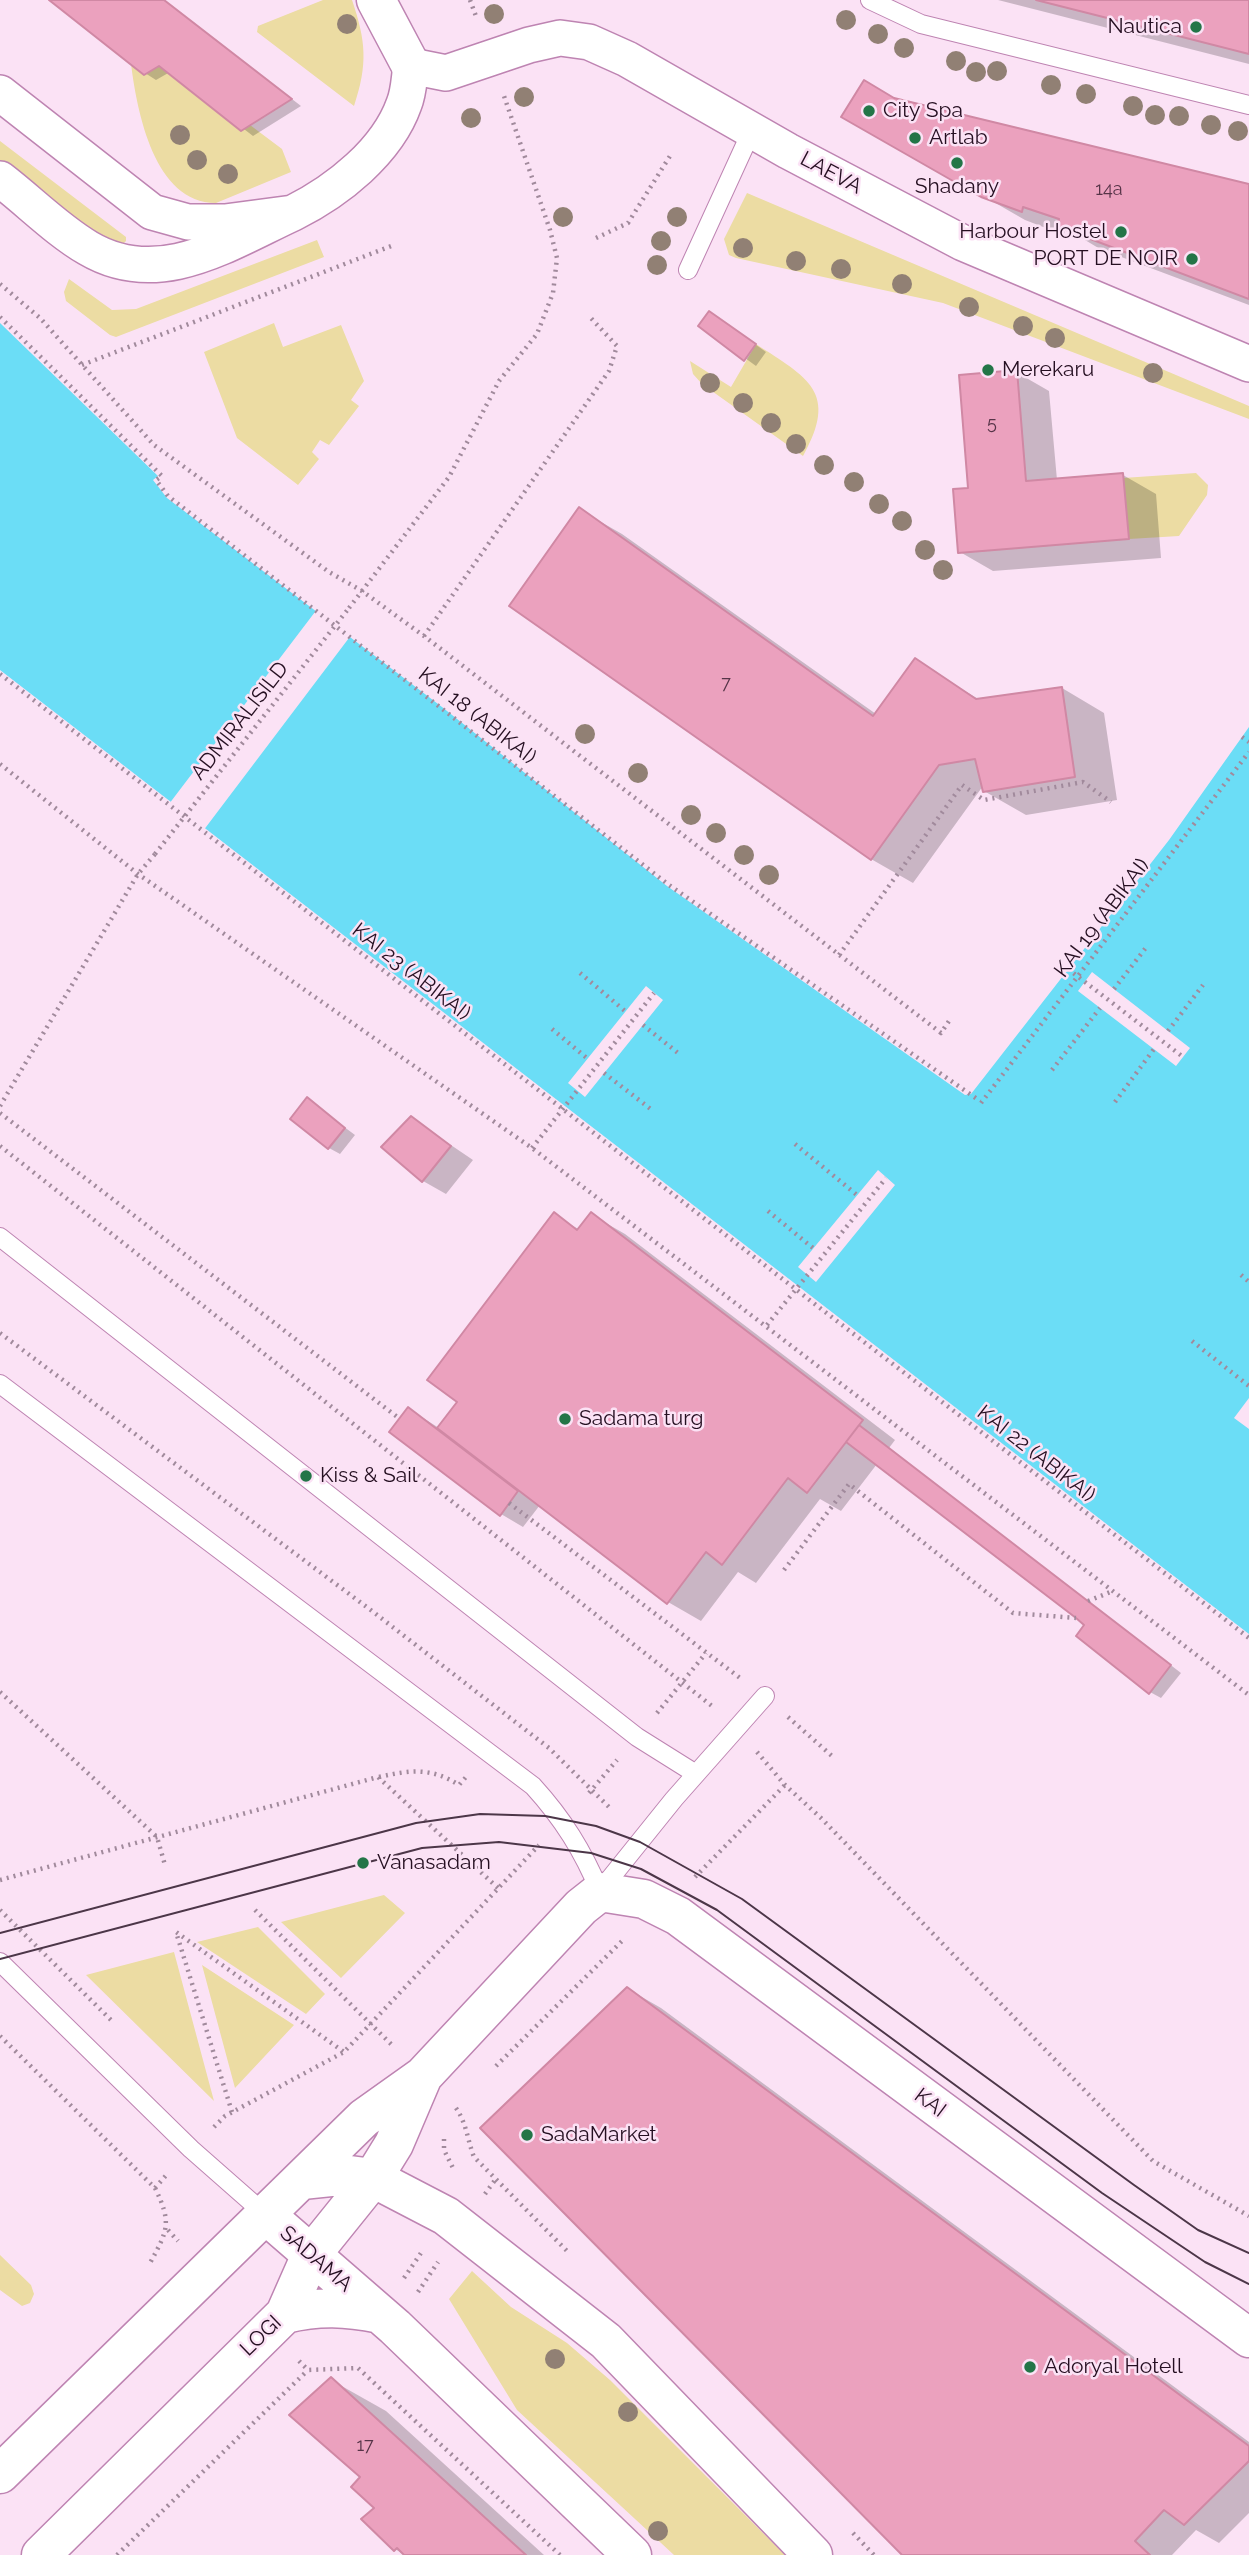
<!DOCTYPE html>
<style>
body{margin:0}
canvas{display:block;background:#fbe2f5}
</style>
<canvas width="1249" height="2555"></canvas>
<script>
const c = document.querySelector('canvas').getContext('2d');
c.lineJoin = 'round';
function paint(path, color) { c.fillStyle = color; c.fill(path, 'evenodd'); }
function trace(path, color, width, dash) { c.strokeStyle = color; c.lineWidth = width; c.lineCap = dash ? 'butt' : 'round'; c.setLineDash(dash || []); c.stroke(path); }
function drawText(font, color, halo, rows, align = 'center') {
  c.font = font + ' Raleway,sans-serif'; c.lineWidth = 5; c.setLineDash([]); c.textBaseline = 'middle'; c.strokeStyle = halo; c.fillStyle = color; for (const [text, x, y, turn = 0] of rows) {
    c.save(); c.translate(x, y); c.rotate((+turn || 0) * Math.PI / 180); c.textAlign = isNaN(turn) ? turn : align; if (halo) c.strokeText(text, 0, 0); c.fillText(text, 0, 0); c.restore();
  }
}
paint(new Path2D(`
 M323,0H352C366,41 368,64 354,106L257,32L258,26Z
 M131,64L159,66L250,125L282,149L291,172L216,203C154,203 137,111 131,64Z
 M0,141L126,237V241L122,245L92,232L0,162Z
 M747,193L1249,406V419L943,303L736,258L729,255L724,239Z
 M317,240L324,257L116,337L110,335L66,301L64,292L69,279L112,310L136,309Z
 M274,323L283,347L341,325L364,381L351,400L359,406L329,445L320,440L312,452L319,459L298,485L237,438L204,352Z
 M756,344C808,378 839,392 803,456L702,384L693,374L690,361L731,387Z
 M1196,473L1208,485L1207,495L1179,536L1129,539L1123,478Z
 M384,1895L405,1913L341,1978L281,1922Z
 M258,1927L325,1994L306,2014L197,1942Z
 M174,1952L214,2101L86,1975Z
 M202,1965L294,2025L235,2088Z
 M0,2255L31,2285L34,2294L30,2303L22,2306L0,2290Z
 M472,2271L511,2307L567,2343L610,2380L785,2555H674L517,2410L449,2299Z`), '#ecdca3');
paint(new Path2D(`
 M0,323L158,476L153,480L167,498L442,707L667,886L965,1095L971,1094L1169,840L1249,727V1634L0,670Z`), '#6bddf6');
paint(new Path2D(`
 M318,608L352,634L203,831L169,804Z
 M1092,972L1190,1048L1176,1066L1078,991Z
 M646,986L663,1000L585,1097L568,1083Z
 M878,1170L895,1185L816,1282L798,1267Z
 M1249,1398V1429L1234,1418Z`), '#fbe2f5');
paint(new Path2D(`
 M51,0H164L301,106L253,136L170,72L156,80L145,73Z
 M998,0H1249V64Z
 M896,100L1249,185V305L1100,249L1070,231L1065,230L1064,235L1025,220L844,116Z
 M720,319L766,352L756,366L701,326Z
 M1016,372L1049,391L1057,480L1123,475L1156,494L1161,558L993,571L960,552L970,489Z
 M580,510L622,534L876,714L915,661L980,700L1062,688L1104,713L1117,800L1026,815L984,791L983,786L913,883L871,859Z
 M308,1100L355,1135L340,1154L329,1148Z
 M411,1118L473,1160L446,1194L423,1181Z
 M554,1215L580,1230L592,1215L625,1234L895,1440L889,1448L1181,1673L1161,1698L1150,1692L1087,1625L877,1464L841,1511L820,1499L756,1583L738,1572L701,1621L668,1602L540,1505L523,1527L501,1514L409,1409L439,1428L459,1402Z
 M628,1989L661,2008L1249,2442V2513L1219,2543L1196,2530L1172,2555H904Z
 M331,2380L386,2411L544,2555H405L395,2549L363,2477Z`), '#0003');
const building = new Path2D(`
 M49,0H164L292,99L241,131L159,66L144,75Z
 M1036,0H1249V54L1135,25Z
 M864,80L894,98L1249,184V299L1056,226L1059,219L1023,207L1022,212L981,197L841,117Z
 M709,311L756,344L744,361L698,326Z
 M1017,370L1026,481L1123,473L1129,539L958,553L953,489L968,488L959,375Z
 M579,507L873,716L915,658L976,699L1062,687L1075,777L983,792L975,759L939,765L871,860L509,606Z
 M307,1097L345,1128L328,1149L290,1119Z
 M411,1116L451,1146L422,1182L381,1147Z
 M554,1212L577,1230L591,1212L863,1420L807,1493L788,1478L722,1565L706,1552L667,1604L437,1428L457,1402L427,1380Z
 M408,1407L518,1491L500,1516L389,1432Z
 M859,1425L1171,1665L1149,1694L1076,1636L1084,1625L1076,1618L846,1442Z
 M627,1987L1249,2446V2461L1184,2525L1164,2510L1135,2541L1150,2555H902L480,2128Z
 M331,2377L526,2555H404L397,2548L394,2551L361,2519L374,2508L351,2487L360,2477L289,2415Z`);
paint(building, '#eba1be');
trace(building, '#d088a4', 2);
const service = new Path2D(`
 M870,0L921,24L1249,105
 M688,270L752,130
 M0,1237L637,1737L696,1774
 M0,1384L533,1786C563,1819 583,1851 600,1892
 M600,1891L674,1799L765,1696
 M0,1962L191,2149L266,2215`);
const minor = new Path2D(`
 M0,93L152,212L188,222H225L293,213C228,243 159,290 88,248C57,230 29,201 0,179
 M293,213C337,191 387,152 404,104C409,92 409,78 411,66L446,73L529,45L560,38L589,42L627,59L788,151L963,243L1249,364`);
const tertiary = new Path2D(`
 M376,0L411,66
 M302,2180L350,2175L373,2178L446,2216L606,2341L813,2555
 M266,2215L395,2327L632,2555
 M285,2314C319,2306 346,2307 380,2314
 M0,2474L364,2118L423,2076L581,1907L600,1892L644,1899L678,1916L1249,2338
 M41,2555L285,2314L311,2255L373,2178L394,2144L423,2076`);
trace(service, '#be84b2', 20);
trace(minor, '#be84b2', 38);
trace(tertiary, '#be84b2', 41);
trace(new Path2D(`
 M470,0L477,19
 M596,238L628,223L670,156
 M0,284L40,318L154,445L329,572L362,591L424,636L941,1033L949,1021
 M0,317L162,476L156,480L168,496L669,885L980,1101
 M82,365L394,245
 M349,608L449,477L499,381L537,334L553,293L557,258L550,230L504,96
 M424,636L609,371L617,346L588,315
 M0,674L802,1294
 M1242,737L1249,742
 M0,764L138,874L532,1148L1249,1695
 M839,955L962,785L984,800L1083,782L1111,802
 M1068,969L1183,1057
 M580,973L625,1011
 M1114,989L1148,945
 M643,1025L678,1053
 M552,1029L588,1059
 M1168,1031L1203,985
 M1052,1070L1100,1008
 M604,1073L652,1110
 M1115,1102L1154,1049
 M981,1103L1249,752
 M0,1106L138,874L155,854
 M0,1113L400,1419
 M795,1144L857,1195
 M0,1146L712,1706
 M532,1148L654,993
 M768,1211L813,1248
 M1241,1275L1249,1282
 M803,1295L1249,1638
 M767,1325L886,1178
 M0,1333L372,1611L549,1748L611,1809
 M1192,1341L1249,1386
 M509,1503L740,1678
 M784,1570L849,1484L1013,1613L1076,1618
 M1088,1601L1113,1591
 M0,1692L157,1837L165,1865
 M657,1713L706,1653
 M788,1717L832,1756
 M757,1752L785,1785L821,1818L1153,2161L1249,2216
 M379,1777C410,1770 431,1767 459,1785L466,1777
 M589,1793L617,1760
 M695,1877L785,1785
 M0,1880L378,1777L499,1889
 M0,1910L111,2020
 M255,1910L392,2045
 M0,2036L155,2188C172,2223 168,2230 150,2263
 M496,2066L624,1939
 M456,2108C467,2124 467,2139 474,2157L570,2254
 M232,2112L176,1932L344,2052
 M214,2127L225,2116L344,2052L539,1845
 M444,2139V2150L454,2170
 M155,2188L168,2173
 M485,2194L495,2180
 M168,2230L178,2241
 M404,2278L423,2250
 M418,2292L438,2262
 M299,2361L308,2370L358,2368L560,2555
 M853,2533L874,2555
 M117,2555L308,2370`), '#a18a9c', 4.5, [2, 5]);
trace(service, '#fff', 18);
trace(minor, '#fff', 35);
trace(tertiary, '#fff', 38);
trace(new Path2D(`
 M0,1933L416,1823L480,1814L545,1816L596,1826L640,1842L742,1899L1134,2185L1198,2230L1249,2253
 M0,1959L422,1848L499,1842L591,1853L641,1869L717,1910L1102,2193L1205,2262L1249,2284`), '#4c3648', 2);
trace(new Path2D(`
 M155,854L349,608`), '#a18a9c', 4.5, [2, 5]);
c.fillStyle = '#918074';
for (const [x, y] of [
 [494,14],
 [846,20],
 [347,24],
 [878,34],
 [904,48],
 [956,61],
 [997,71],
 [976,72],
 [1051,85],
 [1086,94],
 [524,97],
 [1133,106],
 [1155,115],
 [1179,116],
 [471,118],
 [1211,125],
 [1238,131],
 [180,135],
 [197,160],
 [228,174],
 [563,217],
 [677,217],
 [661,241],
 [743,248],
 [796,261],
 [657,265],
 [841,269],
 [902,284],
 [969,307],
 [1023,326],
 [1055,338],
 [1153,373],
 [710,383],
 [743,403],
 [771,423],
 [796,444],
 [824,465],
 [854,482],
 [879,504],
 [902,521],
 [925,550],
 [943,570],
 [585,734],
 [638,773],
 [691,815],
 [716,833],
 [744,855],
 [769,875],
 [555,2359],
 [628,2412],
 [658,2531]
]) { c.beginPath(); c.arc(x, y, 10, 0, 2 * Math.PI); c.fill(); }
for (const [x, y, r, color] of [
 [1196,27,7,"#237547"],
 [869,111,7,"#237547"],
 [915,138,7,"#237547"],
 [957,163,7,"#237547"],
 [1121,232,7,"#237547"],
 [1192,259,7,"#237547"],
 [988,370,7,"#237547"],
 [565,1419,7,"#237547"],
 [306,1476,7,"#237547"],
 [363,1863,7,"#237547"],
 [527,2135,7,"#237547"],
 [1030,2367,7,"#237547"]
]) { const dot = new Path2D(); dot.arc(x, y, r, 0, 2 * Math.PI); c.fillStyle = color; c.fill(dot); trace(dot, '#fbe2f5', 2.5); }
drawText('18px', '#563448', null, [
 ["14a",1109,190],
 ["5",992,424],
 ["7",726,684],
 ["17",365,2446]
]);
drawText('21px', '#250f21', '#fbe2f5', [
 ["Nautica",1182,27,"right"],
 ["City Spa",883,111],
 ["Artlab",929,138],
 ["Shadany",957,187,"center"],
 ["Harbour Hostel",1107,232,"right"],
 ["PORT DE NOIR",1178,259,"right"],
 ["Merekaru",1002,370],
 ["Sadama turg",579,1419],
 ["Kiss & Sail",320,1476],
 ["Vanasadam",377,1863],
 ["SadaMarket",541,2135],
 ["Adoryal Hotell",1044,2367]
], 'left');
drawText('21px', '#250f21', '#fbe2f5', [
 ["LAEVA",831,173,28],
 ["KAI 18 (ABIKAI)",477,716,38],
 ["ADMIRALISILD",240,721,-52],
 ["KAI 19 (ABIKAI)",1102,918,-53],
 ["KAI 23 (ABIKAI)",411,972,38],
 ["KAI 22 (ABIKAI)",1036,1454,38],
 ["KAI",930,2103,37],
 ["SADAMA",316,2259,41],
 ["LOGI",261,2336,-44]
]);
</script>
